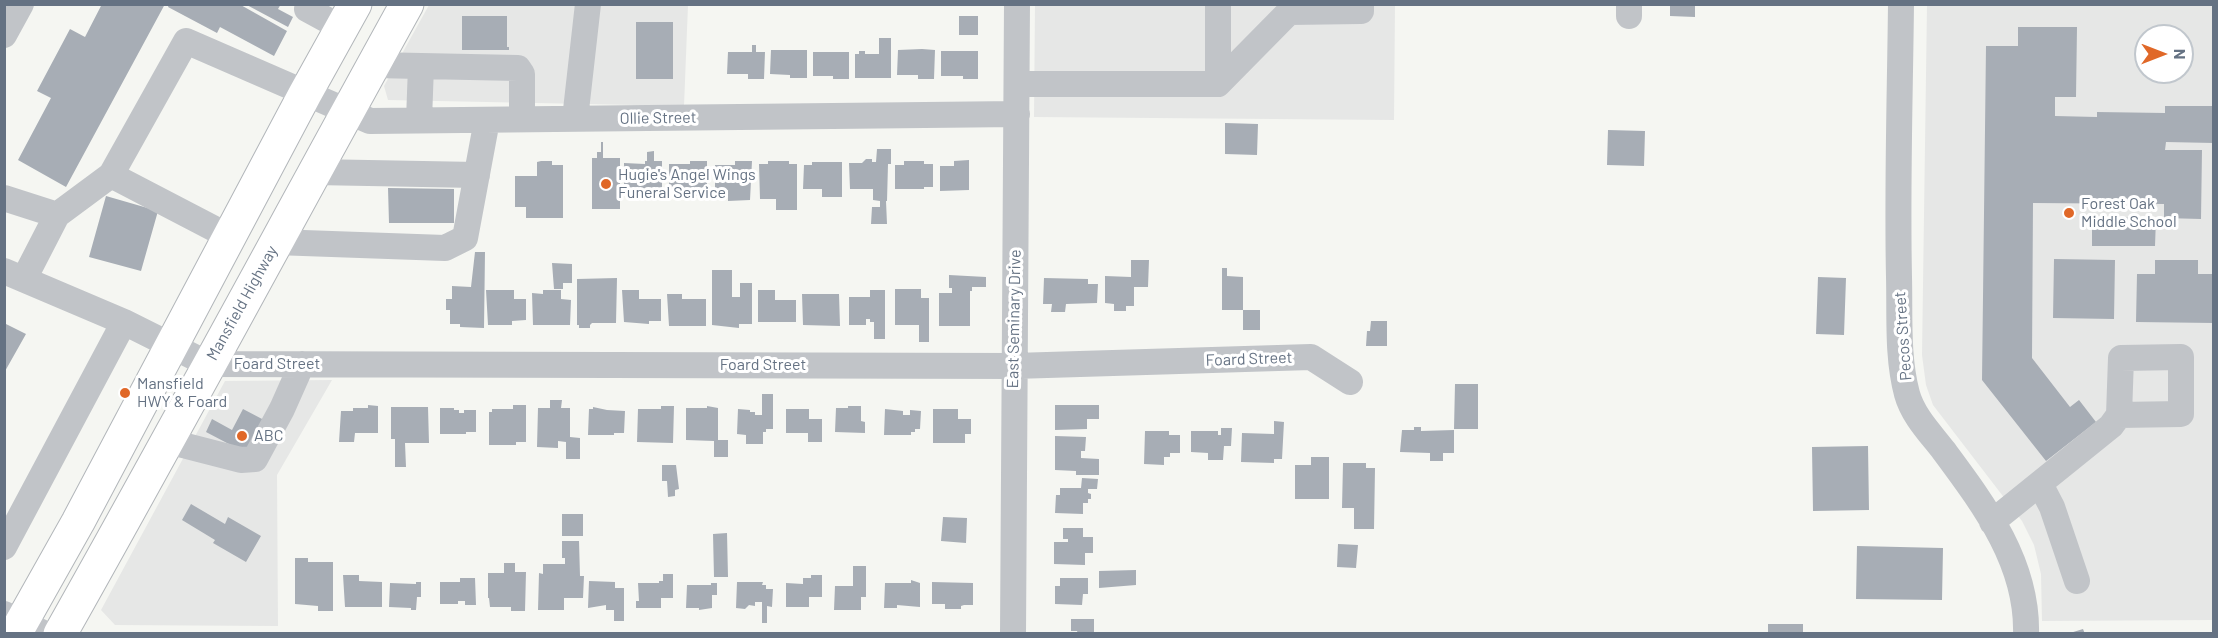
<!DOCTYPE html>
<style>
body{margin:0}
#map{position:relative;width:2218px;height:638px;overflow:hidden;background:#f5f6f2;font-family:Barlow,sans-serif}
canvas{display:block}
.frame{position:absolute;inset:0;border:6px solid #657283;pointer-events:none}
.north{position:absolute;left:2134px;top:24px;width:60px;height:60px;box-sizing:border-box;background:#fff;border:2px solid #c1c7cd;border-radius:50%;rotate:90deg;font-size:16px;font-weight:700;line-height:24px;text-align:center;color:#657283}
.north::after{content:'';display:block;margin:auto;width:21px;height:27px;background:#e06828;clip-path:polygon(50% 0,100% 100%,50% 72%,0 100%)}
</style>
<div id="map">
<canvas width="2218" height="638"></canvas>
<div class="frame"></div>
<div class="north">N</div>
</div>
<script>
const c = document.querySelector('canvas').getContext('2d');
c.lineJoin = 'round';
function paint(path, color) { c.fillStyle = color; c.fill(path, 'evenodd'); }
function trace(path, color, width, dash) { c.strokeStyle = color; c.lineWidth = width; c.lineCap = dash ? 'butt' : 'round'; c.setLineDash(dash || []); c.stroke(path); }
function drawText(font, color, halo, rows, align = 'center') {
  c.font = font + ' Barlow,sans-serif'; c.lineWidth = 6; c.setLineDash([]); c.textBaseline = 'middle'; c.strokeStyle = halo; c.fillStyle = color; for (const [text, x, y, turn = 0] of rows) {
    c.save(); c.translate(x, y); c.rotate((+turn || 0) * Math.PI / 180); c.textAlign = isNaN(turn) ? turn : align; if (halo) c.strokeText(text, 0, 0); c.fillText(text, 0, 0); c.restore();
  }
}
paint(new Path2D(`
 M429,5H688L684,106L388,100L384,86Z
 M1035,5H1395L1394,120L1034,117Z
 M1927,5H2213V620L2042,621L2041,574L2034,545L2022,521L1933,405L1926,385L1922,355ZM2146,36H2182V72H2146Z
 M332,380L277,475L278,626L115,625L101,610L225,381Z`), '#e6e7e6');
paint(new Path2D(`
 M102,4H165L66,187L18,160L51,98L37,91L70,29L85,37Z
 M169,4H239L287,31L274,56L220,27L217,33L168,7Z
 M245,4H281L278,9L293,17L288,27Z
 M1670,4H1695V17L1670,16Z
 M462,16H507V47H509V50H462Z
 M959,16H978V35H959Z
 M636,22H673V79H636Z
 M2018,27H2077L2076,97H2055V116L2097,117V112L2165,113V106H2214V143L2166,142L2165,150H2202L2201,219L2164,218V204L2033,203L2032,358L2070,407L2079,400L2096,422L2046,461L1982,380L1986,46H2018Z
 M879,38H891V78H855V54H859V51H865V54H879Z
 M752,45H756V52H765L764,79H748V74H727L728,52H752Z
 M922,49L935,50L934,79H918V75H897L898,50Z
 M771,50H807V78H790V75L770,74Z
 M941,51H978V79H963V76H941Z
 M813,52H849V79H833V76H813Z
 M1225,123L1258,124L1257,155L1225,154Z
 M1608,130L1645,131L1644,166L1607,165Z
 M601,142H603V158H620V209H592V158H597V152H601Z
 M877,149H891V164H888L887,201H886L887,224H871L872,207H880V201L873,200V189H850L849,163H862L866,159H872V162H876Z
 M654,151V161H662V189H655V197H638V189H624V163L645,164V161H647V152Z
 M969,160V190L940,191V166H954V161Z
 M541,161H552V165H563V218H526V207H515V176H537V162Z
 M690,161H707V190H700V196H686V190H669V164H690Z
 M735,161H752L750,200L728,201V190H715V165H735Z
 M768,161H789V164H797V210H776V199H760L759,164H768Z
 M904,161H924V164H933V187H924V189H895V165H904Z
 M812,162H842V197H822V189H803L804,165H812Z
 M388,188L454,189V223H389Z
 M106,196L158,211L141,271L89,257Z
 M2092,217L2156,218L2155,246H2092Z
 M475,252H485L484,328L460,327V324H450V310H446V299H452V286L471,287Z
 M2054,259L2115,260L2114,319L2053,318Z
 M1131,260H1149L1148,287H1134V306H1126V311H1114V304L1105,303V276L1131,277Z
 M2155,260H2198V274H2214V323L2136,322L2137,274H2155Z
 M552,263L572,264V283H563V289H554Z
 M1222,268H1227V276L1243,277V310H1222Z
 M712,270H732V297H740V283H752V324H739V328L712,325Z
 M949,275L986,277V287H972V291H970V326H939V293H952V288H949Z
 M1818,277L1846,278L1844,335L1816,334Z
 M617,278L616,323H592L590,325V328H579V325H577V279Z
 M1044,278L1088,279V284H1098L1097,303L1066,304L1065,312H1051L1052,304H1043Z
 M895,289H921V298H929V342H919V325H895Z
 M486,290H514V299H526V320L512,321V325H488Z
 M543,290H561V299L571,300L570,325H533L532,293L543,294Z
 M622,290H639V299H661V321H649V324L624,322Z
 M758,290H775V300H796V322H758Z
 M870,290H885V339H874V322H870V319H866V325H849V297H870Z
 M667,294H682V299H706V326H669Z
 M802,294H839L840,326L803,325Z
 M1243,310H1260V330H1243Z
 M1371,321H1387V346H1366L1367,331H1370Z
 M4,323L26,334L4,373Z
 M1455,384H1478V429H1454Z
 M762,394H773V429H766V432H763V444H746V435L737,434L738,409L750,410V412H755V415H762Z
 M550,400H562L561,408H570V437L580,438V459H566V442L558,441V448L537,447L538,408H550Z
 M368,405L378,406V433H355L354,442H339L341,411H353V408H368Z
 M513,405H526V442H516V445H489V412H492V409H513Z
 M1055,405H1099V419H1087V429L1055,430Z
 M661,406H674L673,443L637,442L638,409H661Z
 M707,406L718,408V440H728V457H714V441L686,440V408H707Z
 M848,406H861V421L865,422V433L835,432L836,408H848Z
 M391,407H428L429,443H405L406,467H395V439H391Z
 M593,407L607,410L625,411L624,433H614V435H588L589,409H593Z
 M440,408H454V410H459V413H464V410H476V432H466V434H440Z
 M243,409L264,420L246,453L206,432L212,419L232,430Z
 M786,409H809V419H822V442H808V433H786Z
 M885,409L903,411V415H910V410L921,411L920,429H915V432H911V435H884Z
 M933,409H958V419H971V434H965V443H933Z
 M1274,421L1284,422L1282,459H1274V463L1241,462L1242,433L1274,434Z
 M1414,427H1421V431L1454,430V453H1443V461H1430V453L1400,452L1402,430H1414Z
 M1221,428H1232L1231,446H1224L1223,460H1208V453L1191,452V431H1218V435H1221Z
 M1145,431H1169V435H1180V453H1170V457H1164V465L1144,464Z
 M1055,436L1086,437L1085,451H1081V458L1099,459V475H1076V471L1055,470Z
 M1868,446L1869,510L1813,511L1812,447Z
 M1311,457H1329V499H1295V465H1311Z
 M1343,463H1366V468H1375L1374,529H1354V508H1342Z
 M662,465H676L679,489L675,490V496L668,497L667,481H662Z
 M1082,478L1098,479L1097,489H1088V493L1091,494V499H1088V503H1083V514L1055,513L1056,495H1060V488H1081Z
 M191,504L225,524L228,517L261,536L246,562L213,543L215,540L182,520Z
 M562,514H583V536H562Z
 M943,517L967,518L966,543L941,541Z
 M1063,528H1083V537H1093V553H1085V565L1054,564V542H1068V539H1063Z
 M727,533L728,577H714L713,534Z
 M562,541H579L580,576H584L583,598H564V610H538L539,573L543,574V564H565V558H562Z
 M1338,544L1358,545L1356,568L1337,567Z
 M1857,546L1943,548L1942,600L1856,599Z
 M295,558H308V562H333V611H318V606L295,604Z
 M504,563H515V572H526L525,611H511V607H490L489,598H488V573H504Z
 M853,566H866V597H861V610H834L835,586H853Z
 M1136,570V585L1099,588V571Z
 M663,574H673V598H661V608H636V601H639L638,583H659V581H663Z
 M343,575H359V581L382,582V607H345Z
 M811,575H822V597H809V607H786V583L803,584V578H811Z
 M460,578H475L476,605H465V601H458V604H440V582H460Z
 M1060,578H1088V594H1083L1082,605L1055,604V586H1060Z
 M911,580L920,583V607L897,605V608H884L885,583H911Z
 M589,581L615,582V588H624V621H614V610H606V605L588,608Z
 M416,582H421V597H417L416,610H411V608L389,607L390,583L416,584Z
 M737,582H763L762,585H766V589H773L772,607L767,606V623H762V602H755V606L749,605L745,609L736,608Z
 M932,582L973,583V605H964L961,606V609H945V604H932Z
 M711,583H717V595H712V608L699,610V608H686L687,585H711Z
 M1071,619H1094V634H1078L1077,631H1071Z
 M1768,624H1803V634H1768Z
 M2083,629L2085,634H2070V633Z`), '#a7adb5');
const major = new Path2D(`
 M15,634L78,522L305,94L355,4
 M60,634C178,425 291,214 407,4`);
trace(major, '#b2b6ba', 35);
trace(new Path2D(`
 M309,4L307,9L342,28
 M1629,4V16
 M1901,4C1900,95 1897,186 1899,277C1900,315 1897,357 1907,394C1913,416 1931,434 1944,451C1984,505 2028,563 2026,634
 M4,35L21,4
 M373,65L518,68L522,74V119
 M1017,84H1218L1289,12L1361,11V4
 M1218,84V4
 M575,119L588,4
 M419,120L421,66
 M314,172L477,175
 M111,175L186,41L370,121L1017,114
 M4,198L57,215L24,279
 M57,215L111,175L230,237
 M275,242L445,248L465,238L487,120
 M4,271L124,322
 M167,441L241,460L255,459L282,409L302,364
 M2040,484L2052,507L2077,581
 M1992,522L2111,426L2119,415L2181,414V357L2121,358L2119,415
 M4,547L124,322L208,364L1014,366L1311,357L1350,382
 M4,614L45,634
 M1013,634L1017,4`), '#c1c4c8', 26);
trace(major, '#fff', 33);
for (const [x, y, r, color] of [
 [606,184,6,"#e06828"],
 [2069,213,6,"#e06828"],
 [125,393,6,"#e06828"],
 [242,436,6,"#e06828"]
]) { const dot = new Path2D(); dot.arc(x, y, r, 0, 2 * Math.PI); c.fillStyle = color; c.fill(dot); trace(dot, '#fff', 2); }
drawText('16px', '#657283', '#fff', [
 ["Ollie Street",658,118,-1],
 ["Mansfield Highway",242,303,-61],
 ["East Seminary Drive",1014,319,-89],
 ["Pecos Street",1903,336,-94],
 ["Foard Street",1249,359,-2],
 ["Foard Street",277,364],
 ["Foard Street",763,365]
]);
drawText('16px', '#657283', '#fff', [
 ["Hugie's Angel Wings",618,175],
 ["Funeral Service",618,193],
 ["Forest Oak",2081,204],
 ["Middle School",2081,222],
 ["Mansfield",137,384],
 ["HWY & Foard",137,402],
 ["ABC",254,436]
], 'left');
</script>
